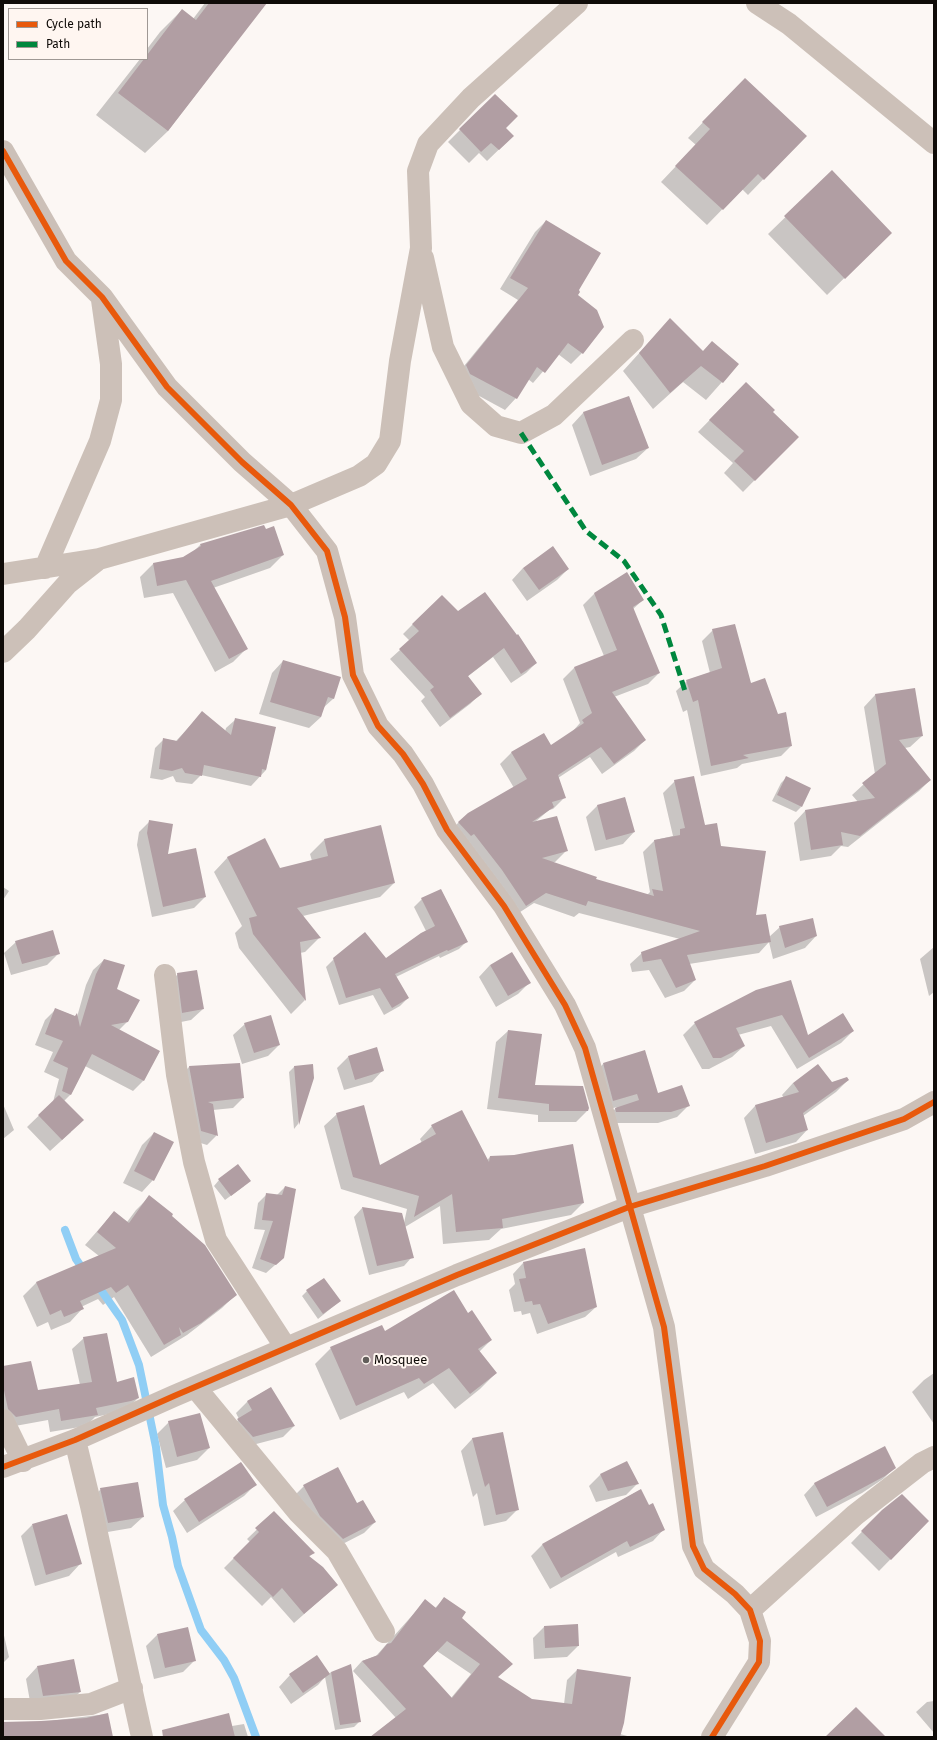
<!DOCTYPE html>
<style>
body{margin:0}
#map{position:relative;width:937px;height:1740px;overflow:hidden;background:#fcf7f4;font-family:"Fira Sans",sans-serif}
canvas{display:block}
.frame{position:absolute;inset:0;border:4px solid #0f0b08;pointer-events:none}
.legend{position:absolute;left:8px;top:8px;width:140px;height:52px;box-sizing:border-box;background:#fff6f1;border:1px solid #9f9894;margin:0;padding:5px 7px;list-style:none;font-size:12px;color:#0f0b08}
.legend li{display:flex;align-items:center;gap:8px;height:20px}
.legend b{width:20px;border:1px solid #9f9894}
</style>
<div id="map">
<canvas width="937" height="1740"></canvas>
<div class="frame"></div>
<ul class="legend">
<li><b style="height:5px;background:#e8590c"></b>Cycle path</li>
<li><b style="height:5px;background:#00873e"></b>Path</li>
</ul>
</div>
<script>
const c = document.querySelector('canvas').getContext('2d');
c.lineJoin = 'round';
function paint(path, color) { c.fillStyle = color; c.fill(path, 'evenodd'); }
function trace(path, color, width, dash) { c.strokeStyle = color; c.lineWidth = width; c.lineCap = dash ? 'butt' : 'round'; c.setLineDash(dash || []); c.stroke(path); }
function drawText(font, color, halo, rows, align = 'center') {
  c.font = font + ' "Fira Sans",sans-serif'; c.lineWidth = 4; c.setLineDash([]); c.textBaseline = 'middle'; c.strokeStyle = halo; c.fillStyle = color; for (const [text, x, y, turn = 0] of rows) {
    c.save(); c.translate(x, y); c.rotate((+turn || 0) * Math.PI / 180); c.textAlign = isNaN(turn) ? turn : align; if (halo) c.strokeText(text, 0, 0); c.fillText(text, 0, 0); c.restore();
  }
}
paint(new Path2D(`
 M205,3H263L265,4L168,131L145,153L96,115L140,59H147V49L160,32L182,10L193,19Z
 M495,95L505,128L513,136L487,161L479,153L469,163L448,142Z
 M729,95L805,136L748,195L742,189L707,225L661,182L696,145L688,138Z
 M832,172L874,249L827,295L768,234Z
 M546,221L577,291L582,353L571,364L558,354L533,383L528,379L516,398L505,410L459,385L455,377L518,300L500,289L535,232Z
 M670,319L702,352L738,364L706,400L683,382L653,409L623,371Z
 M734,395L772,412L797,437L743,492L724,473L733,463L698,432Z
 M629,397L648,448L636,459L590,476L572,425L583,413Z
 M201,544L283,555L270,568L213,588L246,649L233,662L215,672L173,593L144,598L140,577L153,564L183,558L192,553Z
 M523,568L568,569L557,580L527,601L512,580Z
 M594,594L643,600L633,609L659,673L648,684L614,697L645,740L634,751L602,774L590,757L558,778L565,797L553,809L549,810L535,822L567,850L555,862H552L595,880L647,895L650,892L643,852L655,840L673,836L663,793L675,781L720,847L755,917L769,937L780,927L816,936L805,948L773,959L769,942L759,953L689,964L695,980L684,991L665,998L649,970L632,972L630,964L642,953L680,939L579,913L574,917L534,903L514,916L448,833L459,822L514,788L500,764L511,753L543,734L550,746L572,732L580,723L563,679L574,668L604,656L583,605Z
 M458,613L536,663L526,673L511,683L493,657L467,677L480,694L470,704L440,727L421,701L425,697L390,659L410,641L403,634L413,624Z
 M713,630L750,685L778,715L791,746L781,756L742,764L737,768L701,776L687,710L683,712L676,691L687,681L710,673L702,641Z
 M283,661L339,678L333,699L323,708L321,717L309,728L259,714L272,673Z
 M914,689L922,736L910,747L905,748L930,780L919,791L848,847L841,846L831,856L800,861L794,823L805,811L858,802L852,795L875,774L864,707L875,695Z
 M202,713L225,732L226,728L235,720L274,728L266,770L251,786L201,775L192,784L176,782L173,776L162,780L150,778L155,748L164,739L176,741Z
 M787,777L801,807L796,812L772,801L781,783Z
 M625,798L634,832L623,844L595,851L586,817L597,806Z
 M150,821L167,855L205,897L194,908L152,917L137,845L139,832Z
 M324,840L394,883L380,897L303,916L319,938L305,952L300,953L305,1000L291,1014L239,948L235,933L242,926L214,872L228,857L279,869L312,861L310,854Z
 M3,887L9,891L3,900Z
 M441,890L467,941L459,949L440,958L439,956L396,977L408,998L400,1006L384,1015L373,995L339,1005L326,967L334,959H386L426,931L414,907L422,899Z
 M16,942L59,953L47,965L11,975L4,953Z
 M934,947V992L929,996L920,959Z
 M104,960L127,1022L119,1030L159,1052L143,1081L133,1091L85,1066L71,1094L64,1101L71,1132L50,1151L27,1127L53,1102L59,1079L44,1072L53,1052L35,1045L45,1020L56,1009L77,1017L86,985L93,970Z
 M490,965L529,983L518,994L496,1007L479,977Z
 M178,974L203,1009L191,1020L171,1024L166,986Z
 M757,991L807,1036L853,1031L841,1043L797,1069L771,1026L738,1035L744,1046L732,1057L709,1069H702L683,1035L695,1023Z
 M245,1024L279,1045L268,1056L242,1064L233,1035Z
 M508,1031L541,1035L534,1086L587,1111L576,1122H538V1115L487,1109L496,1042Z
 M348,1057L383,1070L372,1082L344,1090L337,1068Z
 M239,1064L243,1098L233,1108L213,1110L216,1136L207,1145L191,1140L179,1077L189,1067Z
 M603,1064L657,1095L688,1106L677,1117L658,1123H605L604,1120L617,1107L602,1111L592,1076Z
 M294,1067L313,1078L298,1124L294,1129L289,1072Z
 M848,1080L836,1092L803,1116L807,1130L796,1142L755,1154L744,1118L755,1106L784,1098L782,1095L793,1083H831Z
 M3,1104L14,1130L3,1139Z
 M337,1114L379,1167L422,1143L420,1139L432,1126L487,1160L490,1157L583,1203L571,1215L501,1229L489,1240L443,1244L440,1206L405,1227L412,1257L404,1266L369,1275L354,1217L362,1208L404,1223L407,1209L341,1189L324,1126Z
 M154,1133L153,1180L142,1192L123,1183L142,1145Z
 M219,1180L244,1186L225,1200L214,1186Z
 M285,1187L283,1258L266,1273L252,1268L265,1230L254,1229L258,1203L267,1194L277,1195Z
 M149,1197L170,1216L235,1295L222,1308L187,1335L151,1357L114,1297L103,1305L98,1299L81,1307L82,1309L70,1322L51,1330L48,1322L37,1327L23,1296L36,1283L99,1256L85,1245L114,1212L127,1222L136,1210Z
 M523,1263L596,1307L585,1317L537,1334L530,1313L522,1315L521,1311L514,1312L509,1290L515,1284L513,1274Z
 M307,1291L340,1301L318,1319L302,1296Z
 M468,1314L491,1340L479,1352L496,1373L480,1389L455,1409L433,1383L408,1399L404,1392L340,1420L315,1364L331,1348L384,1333Z
 M84,1338L116,1383L138,1398L127,1409L119,1412L95,1417L86,1426L50,1432L48,1420L4,1428L3,1426V1367L37,1391L80,1385L72,1349Z
 M934,1373V1424L912,1392L924,1380Z
 M270,1388L294,1426L283,1437L241,1448L227,1431L239,1419L236,1413L247,1402Z
 M169,1422L209,1448L197,1460L166,1468L157,1434Z
 M502,1433L518,1509L506,1521L484,1526L477,1493L473,1497L461,1451L472,1439Z
 M895,1467L883,1479L862,1493L816,1517L804,1495L815,1483Z
 M600,1475L637,1484L626,1495L596,1502L589,1486Z
 M255,1485L244,1496L187,1533L173,1511L185,1500Z
 M304,1486L357,1505L375,1522L364,1533L331,1550L293,1497Z
 M101,1489L143,1517L131,1528L96,1534L89,1501Z
 M640,1490L648,1507L664,1529L653,1541L618,1557L616,1552L550,1589L531,1556L542,1545Z
 M883,1510L928,1521L879,1571L851,1543Z
 M274,1513L313,1553L309,1557L337,1585L294,1623L271,1597L262,1606L224,1568L250,1542L247,1539Z
 M32,1525L80,1564L69,1576L35,1586L21,1536Z
 M444,1599L461,1618L497,1677L532,1700L564,1704L567,1680L577,1670L620,1734L631,1737H373L396,1718L353,1671L362,1661L376,1656L425,1601L435,1608ZM437,1651L471,1674L451,1698L422,1666Z
 M544,1627L578,1646L567,1657L534,1659L533,1638Z
 M3,1631L9,1657L3,1663Z
 M157,1635L195,1660L183,1672L154,1679L146,1646Z
 M37,1667L80,1692L68,1704L31,1707L26,1679Z
 M331,1672L360,1721L354,1727L335,1730L325,1677L318,1685L291,1704L279,1687L290,1675L329,1674Z
 M934,1701V1733L916,1712L927,1702Z
 M107,1714L112,1737H3V1722H41Z
 M244,1724L248,1737H184L232,1726Z`), '#0003');
trace(new Path2D(`
 M65,1230L76,1259L85,1272
 M96,1283L122,1320L139,1365L156,1447L163,1505L172,1537L178,1566L201,1630L224,1660L234,1678L256,1737`), '#90cef5', 8);
paint(new Path2D(`
 M209,3H267L168,131L118,93L144,59H147V55L182,9L196,20Z
 M745,78L807,136L764,180L758,174L723,210L675,166L710,129L702,122Z
 M495,94L518,116L506,128L514,136L499,150L491,143L481,152L459,129Z
 M832,170L892,233L845,279L784,216Z
 M546,220L601,253L579,290L580,292L578,295L597,310L604,327L583,354L568,343L545,373L537,367L517,399L470,374L466,365L528,288L510,278Z
 M670,318L703,351L712,341L739,364L723,383L701,366L670,393L639,353Z
 M746,382L775,410L773,412L799,437L755,481L734,461L744,451L709,420Z
 M629,396L649,448L602,465L583,412Z
 M264,525L266,529L274,526L284,555L211,581L248,649L229,659L186,580L157,586L153,563L183,557L201,546L200,544Z
 M553,546L569,569L539,590L523,568Z
 M627,572L644,600L633,607L660,673L612,692L646,740L614,764L601,747L558,775L566,798L552,802L554,807L532,822L557,816L568,851L542,858L597,877L596,879L654,896L652,889L663,891L654,840L680,835V829L685,828L674,780L694,776L705,825L717,823L721,846L766,851L756,915L766,914L771,942L687,955L696,980L676,988L661,959L643,962L641,952L700,931L588,901L586,906L546,893L526,906L502,870L474,834L471,836L458,822L468,813L527,779L511,752L544,733L551,745L584,723L582,720L592,713L574,667L617,650L594,593Z
 M485,592L517,635L518,634L537,663L521,674L504,648L468,676L482,694L450,718L430,690L434,687L399,649L419,631L412,624L442,595L458,611Z
 M735,624L751,683L765,678L778,714L786,712L792,746L743,755L749,758L711,766L698,700L693,702L686,680L722,668L712,629Z
 M283,660L341,677L334,699L328,697L321,717L270,702Z
 M915,688L923,736L899,740L931,780L860,836L841,832L843,845L811,850L805,810L875,798L862,783L886,764L875,694Z
 M202,711L231,735L235,718L276,727L266,770L262,769L261,777L204,765L202,776L185,773L182,768L172,771L159,769L163,738L177,741Z
 M786,776L811,788L802,807L777,795Z
 M625,797L635,832L606,840L597,805Z
 M149,820L173,824L168,854L196,848L206,897L163,907L147,833Z
 M381,825L395,883L297,908L321,938L300,942L306,1001L253,934L249,918L257,916L227,857L265,838L280,868L328,856L324,839Z
 M441,889L468,942L448,951L447,950L395,974L409,998L392,1008L380,988L346,998L333,958L365,932L386,958L421,933L435,926L421,898Z
 M813,918L817,936L785,948L779,926Z
 M53,930L60,954L22,964L15,941Z
 M512,952L531,983L508,996L490,965Z
 M104,959L125,965L117,989L140,1000L128,1022L111,1025L160,1051L144,1081L92,1054L71,1095L62,1091L68,1068L53,1061L63,1041L45,1034L55,1008L75,1016L77,1013L80,1027L96,974Z
 M197,970L204,1009L182,1013L177,973Z
 M791,980L808,1035L843,1013L854,1031L809,1058L782,1015L736,1028L745,1046L721,1058H713L694,1022L756,990Z
 M271,1015L280,1045L254,1053L244,1023Z
 M508,1030L542,1034L535,1085L583,1086L589,1108L588,1111H549V1104L498,1098Z
 M377,1047L384,1071L355,1080L348,1056Z
 M645,1050L658,1093L682,1085L690,1106L671,1112H616L615,1108L639,1100L637,1094L613,1101L603,1063Z
 M240,1063L244,1098L208,1102L213,1104L218,1136L201,1131L189,1066Z
 M313,1064L314,1078L299,1125L294,1066Z
 M818,1064L832,1082L847,1077L849,1080L803,1113L808,1130L766,1143L755,1105L799,1092L793,1083Z
 M59,1095L84,1120L62,1140L38,1115Z
 M364,1105L380,1165L436,1134L431,1125L462,1110L489,1162L490,1156L514,1155L573,1144L584,1203L502,1219L503,1228L456,1232L452,1194L414,1217L419,1196L353,1177L336,1113Z
 M154,1132L174,1142L154,1181L134,1171Z
 M238,1164L251,1181L231,1196L218,1179Z
 M285,1186L296,1189L284,1258L276,1265L260,1259L273,1221L262,1220L266,1193L282,1195Z
 M149,1195L173,1214L172,1216L205,1245L237,1295L201,1323L183,1333L179,1327L181,1335L164,1345L128,1285L116,1293L111,1287L80,1301L84,1309L64,1317L61,1310L50,1315L36,1282L116,1248L97,1232L114,1211L129,1223Z
 M362,1207L402,1213L414,1258L377,1266Z
 M585,1248L597,1307L548,1324L540,1304L533,1305L532,1301L525,1302L519,1279L526,1278L523,1262Z
 M324,1278L341,1301L323,1314L306,1290Z
 M454,1290L468,1313L472,1310L492,1340L478,1349L497,1373L470,1394L449,1368L424,1384L419,1378L356,1406L330,1347L382,1325L385,1331Z
 M107,1333L117,1382L134,1377L139,1398L131,1401L96,1408L98,1415L61,1421L59,1409L16,1417L8,1409L3,1386V1366L31,1361L38,1390L92,1382L83,1337Z
 M271,1387L295,1426L253,1437L237,1419L252,1410L247,1401Z
 M200,1413L210,1448L177,1457L168,1421Z
 M503,1432L519,1510L496,1515L489,1483L485,1487L472,1438Z
 M885,1446L896,1468L885,1476L827,1507L814,1483Z
 M627,1461L639,1484L608,1491L600,1474Z
 M241,1462L257,1485L199,1522L184,1499Z
 M338,1467L357,1503L363,1500L376,1522L343,1539L320,1516L303,1485Z
 M138,1482L144,1517L108,1523L100,1488Z
 M641,1489L649,1505L653,1503L665,1530L630,1547L627,1541L561,1578L542,1544Z
 M902,1494L929,1521L891,1560L861,1531L882,1510Z
 M274,1511L315,1553L309,1556L323,1567L338,1585L304,1614L282,1588L273,1597L233,1558L259,1532L255,1528Z
 M67,1514L82,1564L46,1575L32,1524Z
 M444,1597L466,1612L462,1618L513,1664L498,1677L532,1699L572,1704L577,1669L631,1677L624,1723L620,1737H370L406,1709L362,1661L378,1655L387,1644L391,1643L425,1599L436,1608ZM447,1641L480,1664L452,1698L423,1666Z
 M578,1624L579,1646L545,1648L544,1626Z
 M188,1627L196,1661L165,1668L157,1634Z
 M317,1655L330,1674L303,1693L289,1674Z
 M74,1659L81,1692L43,1696L37,1666Z
 M351,1664L361,1722L340,1725L331,1672Z
 M856,1707L886,1737H825Z
 M108,1713L113,1737H3V1722L41,1721L86,1718Z
 M229,1713L235,1737H163L162,1730Z`), '#b19ea3');
trace(new Path2D(`
 M757,3L789,24L934,143
 M3,151L66,261L102,297L167,387L242,462L291,505L327,551L345,617L353,675L378,726L403,754L423,784L447,830L504,906L565,1005L585,1048L664,1327L693,1546L704,1569L735,1594L750,1610L760,1641L759,1662L712,1737
 M423,258L443,347L471,404L496,426L521,433L554,415L633,340
 M45,568L100,441L111,400V364L102,300
 M3,574L99,559L291,505L359,476L376,464L390,441L400,361L421,248L418,171L428,144L471,98L577,3
 M3,652L27,629L68,583L96,561
 M165,975L177,1075L194,1162L216,1240L286,1348
 M195,1387L299,1513L337,1551L384,1632
 M3,1420L23,1461
 M75,1440L91,1506L142,1737
 M3,1467L75,1440L174,1396L457,1275L629,1207L765,1166L904,1119L934,1102
 M750,1610L855,1515L922,1463L934,1457
 M3,1709H40L91,1704L132,1688`), '#ccc0b8', 22);
trace(new Path2D(`
 M521,433L586,531L624,561L661,615L685,691`), '#00873e', 5, [10, 5]);
trace(new Path2D(`
 M3,151L66,261L102,297L167,387L242,462L291,505L327,551L345,617L353,675L378,726L403,754L423,784L447,830L504,906L565,1005L585,1048L664,1327L693,1546L704,1569L735,1594L750,1610L760,1641L759,1662L712,1737
 M3,1467L75,1440L174,1396L457,1275L629,1207L765,1166L904,1119L934,1102`), '#e8590c', 6);
for (const [x, y, r, color] of [
 [366,1360,4,"#625e5b"]
]) { const dot = new Path2D(); dot.arc(x, y, r, 0, 2 * Math.PI); c.fillStyle = color; c.fill(dot); trace(dot, '#fff6f1', 1.5); }
drawText('13px', '#0f0b08', '#fff6f1', [
 ["Mosquee",374,1360]
], 'left');
</script>
